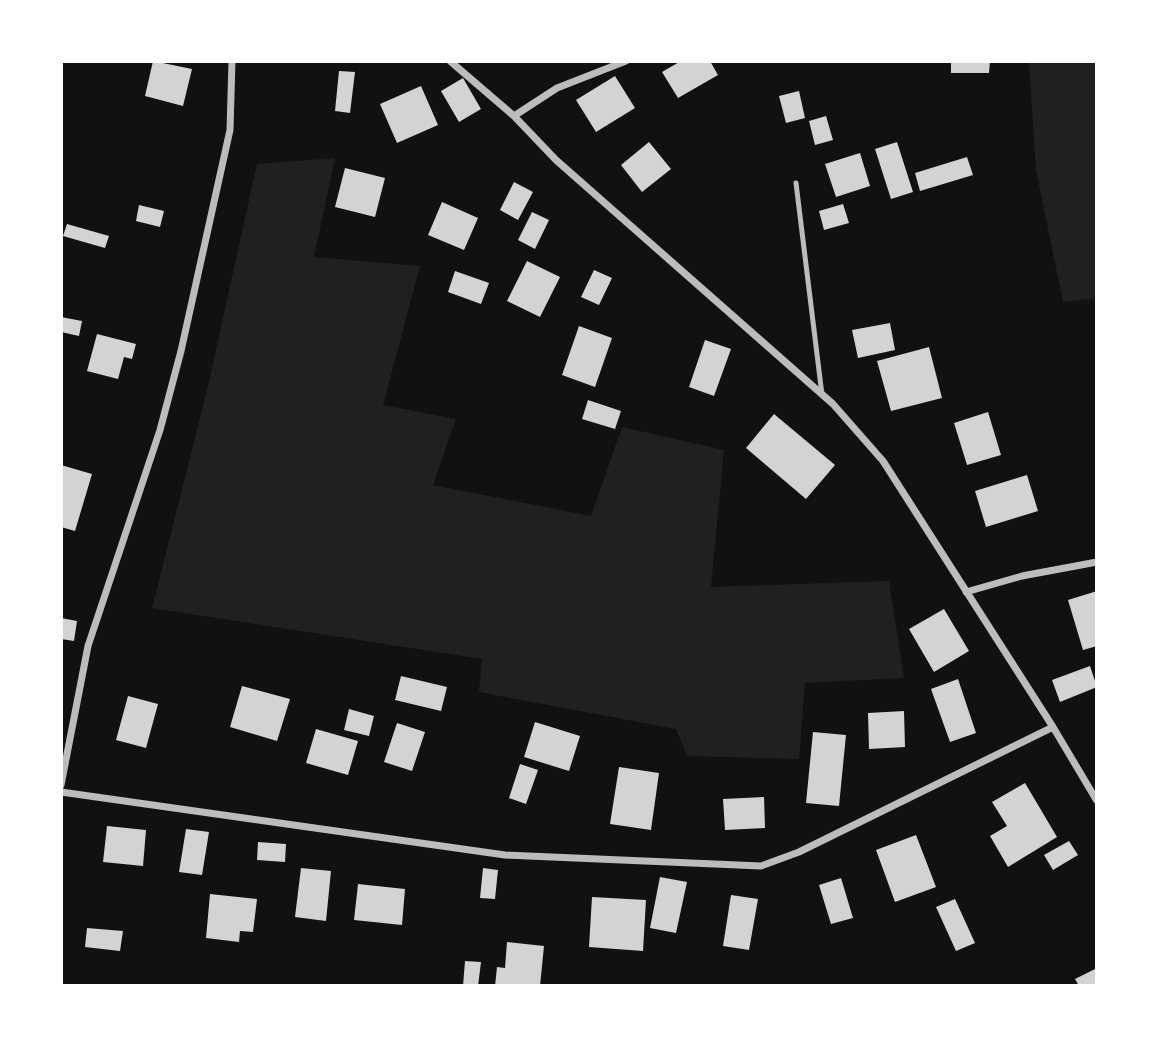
<!DOCTYPE html>
<style>
body{margin:0}
#map{position:relative;width:1158px;height:1047px;overflow:hidden;background:#111;font-family:"Exo 2",sans-serif}
canvas{display:block}
.frame{position:absolute;inset:0;border:63px solid #fff;pointer-events:none}
</style>
<div id="map">
<canvas width="1158" height="1047"></canvas>
<div class="frame"></div>
</div>
<script>
const c = document.querySelector('canvas').getContext('2d');
c.lineJoin = 'round';
function paint(path, color) { c.fillStyle = color; c.fill(path, 'evenodd'); }
function trace(path, color, width, dash) { c.strokeStyle = color; c.lineWidth = width; c.lineCap = dash ? 'butt' : 'round'; c.setLineDash(dash || []); c.stroke(path); }
paint(new Path2D(`
 M1029,61H1097V298L1063,302L1036,170Z
 M335,158L314,257L420,266L383,405L456,419L433,485L591,516L622,427L724,450L711,587L889,581L904,678L805,683L799,759L687,756L676,729L479,692L482,659L152,608L208,386L257,164Z`), '#202020');
paint(new Path2D(`
 M153,61L192,69L183,106L145,96Z
 M681,61H710L718,75L678,98L662,72Z
 M951,61H990L989,73H951Z
 M339,71L355,72L350,113L335,111Z
 M615,76L635,108L596,132L576,100Z
 M463,78L481,109L459,122L441,91Z
 M421,86L438,125L397,143L380,104Z
 M799,91L805,118L786,123L779,96Z
 M826,116L833,140L815,145L809,121Z
 M649,142L671,169L642,192L621,165Z
 M897,142L913,192L891,199L875,149Z
 M860,153L870,186L836,197L825,164Z
 M967,157L973,175L920,191L915,173Z
 M345,168L385,178L375,217L335,207Z
 M514,182L533,192L518,220L500,210Z
 M442,202L478,218L464,250L428,235Z
 M843,204L849,223L824,230L819,211Z
 M139,205L164,211L160,227L136,221Z
 M532,212L549,220L535,249L518,240Z
 M67,224L109,236L105,248L63,236Z
 M527,261L560,277L540,317L507,301Z
 M594,270L612,278L599,305L581,297Z
 M455,271L489,283L481,304L448,292Z
 M61,317L82,321L79,336L61,332Z
 M890,323L895,350L858,358L852,330Z
 M579,326L612,338L595,387L562,375Z
 M97,334L136,344L132,359L124,357L118,379L87,371Z
 M705,340L731,349L714,396L689,387Z
 M929,347L942,398L891,411L877,361Z
 M588,400L621,411L615,429L582,419Z
 M988,412L1001,455L967,465L954,423Z
 M774,414L835,465L806,499L746,448Z
 M61,465L92,474L75,531L61,527Z
 M1027,475L1038,511L986,527L975,491Z
 M1097,591V646L1083,650L1068,600Z
 M944,609L969,651L934,672L909,629Z
 M61,618L77,621L74,641L61,639Z
 M1090,666L1097,687L1060,702L1052,680Z
 M401,676L447,687L441,711L395,700Z
 M958,679L976,733L950,742L931,689Z
 M242,686L290,699L277,741L230,727Z
 M128,696L158,704L146,748L116,740Z
 M349,709L374,716L369,736L344,730Z
 M904,711L905,747L869,749L868,713Z
 M535,722L580,736L569,771L524,757Z
 M397,723L425,732L412,771L384,762Z
 M316,729L358,741L348,775L306,763Z
 M813,732L846,735L839,806L806,803Z
 M520,764L538,770L526,804L509,798Z
 M619,767L659,773L651,830L610,824Z
 M1025,783L1057,837L1008,867L990,836L1007,826L992,802Z
 M764,797L765,828L725,830L723,799Z
 M107,826L146,830L143,866L103,862Z
 M186,829L209,832L202,875L179,872Z
 M916,835L936,887L895,902L876,850Z
 M1069,841L1078,855L1053,870L1044,855Z
 M258,842L286,844L285,862L257,860Z
 M301,868L331,871L326,921L295,917Z
 M483,868L498,870L495,899L480,898Z
 M660,877L687,882L676,933L650,928Z
 M841,878L853,918L831,924L819,885Z
 M358,884L405,889L402,925L354,920Z
 M210,894L257,899L253,932L240,931L239,942L206,938Z
 M731,895L758,899L749,950L723,946Z
 M592,897L646,900L643,951L589,947Z
 M955,899L975,943L956,951L936,907Z
 M87,928L123,931L120,951L85,947Z
 M507,942L544,946L540,986H495L497,967L505,968Z
 M465,961L481,962L478,986H463Z
 M1097,968V986H1079L1075,979Z`), '#d3d3d3');
trace(new Path2D(`
 M796,183L822,395`), '#bcbcbc', 5);
trace(new Path2D(`
 M450,61L514,116L556,160L833,404L883,461L1053,727L1097,801
 M514,116L557,88L626,61
 M966,592L1022,576L1097,562
 M61,785L88,646L160,430L181,351L230,130L232,61
 M61,792L505,855L761,866L799,852L1053,727`), '#bcbcbc', 7);
</script>
